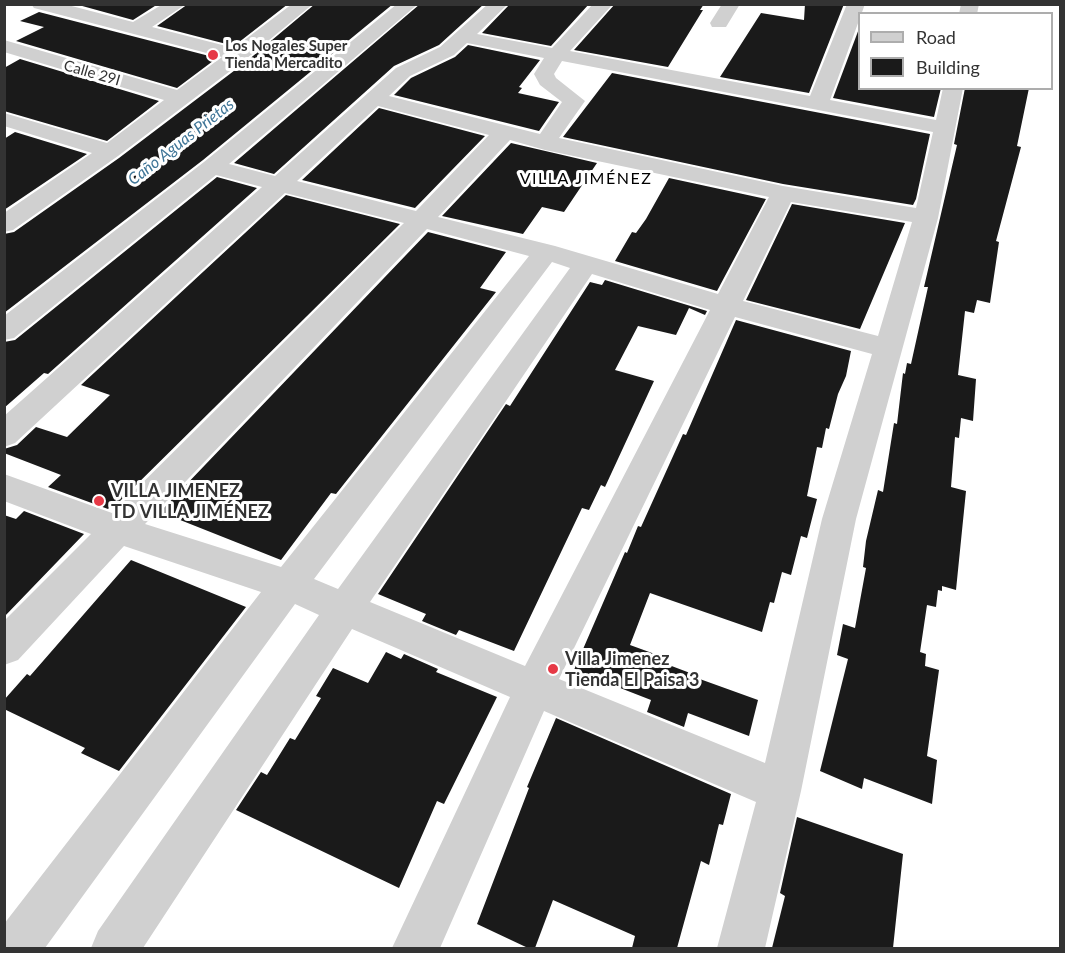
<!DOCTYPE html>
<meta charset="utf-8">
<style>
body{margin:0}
#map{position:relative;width:1065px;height:953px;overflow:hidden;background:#fff;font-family:Lato,sans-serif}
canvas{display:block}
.frame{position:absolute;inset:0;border:6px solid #333;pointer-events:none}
.legend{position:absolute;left:858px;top:12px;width:195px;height:78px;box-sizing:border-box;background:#fff;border:2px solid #adadad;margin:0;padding:8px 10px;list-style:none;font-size:18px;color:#333}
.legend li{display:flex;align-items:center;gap:12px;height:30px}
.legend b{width:30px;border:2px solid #adadad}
</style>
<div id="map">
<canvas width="1065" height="953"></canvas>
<div class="frame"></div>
<ul class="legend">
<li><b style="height:8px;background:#d0d0d0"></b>Road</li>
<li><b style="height:16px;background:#1a1a1a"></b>Building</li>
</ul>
</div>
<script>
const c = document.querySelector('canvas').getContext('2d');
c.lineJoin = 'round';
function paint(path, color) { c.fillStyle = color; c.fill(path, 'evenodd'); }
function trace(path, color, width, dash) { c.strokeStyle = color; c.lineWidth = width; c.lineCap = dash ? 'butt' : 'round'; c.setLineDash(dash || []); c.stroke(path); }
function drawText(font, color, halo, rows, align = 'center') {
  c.font = font + ' Lato,sans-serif'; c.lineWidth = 6; c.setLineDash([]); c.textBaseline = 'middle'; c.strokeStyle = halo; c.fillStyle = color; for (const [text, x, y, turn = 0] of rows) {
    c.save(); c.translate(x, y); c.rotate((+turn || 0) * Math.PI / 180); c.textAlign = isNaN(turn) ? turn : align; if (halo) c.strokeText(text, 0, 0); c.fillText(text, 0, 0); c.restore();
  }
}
paint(new Path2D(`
 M75,4H158L133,20Z
 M188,4H288L234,46L157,26Z
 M315,4H393L203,160L4,313V234L14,232L119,158L247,61Z
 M420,4H484L439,45L394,66L274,174L234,163Z
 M510,4H589L551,46L482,33Z
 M615,4H704L700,10H703L668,67L574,50Z
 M805,4H844L809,93L720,77L761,13L804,20Z
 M39,12L217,58L177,88L16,41L44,27L20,21Z
 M860,26V88H941L934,117L833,98Z
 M468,45L540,60L519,87L522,88L518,93L559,102L539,131L394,95L411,78L455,57Z
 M20,59L159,101L107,141L4,111V68Z
 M612,73L930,134L916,199L913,205L783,184L563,137Z
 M965,88H1029L1017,146L1021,147L996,241L999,242L990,303L977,300L974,313L965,311L958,375L976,379L973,421L961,418L959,438L955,437L951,487L966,491L956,590L942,586V591L938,590L936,607L927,605L920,652L926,654L925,666L939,670L927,756L937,760L932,804L864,778L862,789L820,771L848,659L837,655L843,624L855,628L866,568L863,567L866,541L878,490L883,492L894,423L897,424L903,373L905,374L907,363L911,364L928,287H924L957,145L954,144Z
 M379,108L485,136L415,208L302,180Z
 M15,132L87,154L4,210V139Z
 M511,143L597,163L564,212L542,207L523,234L442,216Z
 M217,177L257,188L48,374L44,373L4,408V342L15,340Z
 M669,178L766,199L717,291L615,261L632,232L636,233L646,219Z
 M286,195L400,224L120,501L116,500L108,509L48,487L61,475L4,453V449L17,445L36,427L67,437L110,395L81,385Z
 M792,204L905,223L860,329L746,300Z
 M428,232L506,252L480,288L496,292L336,494L331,493L281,560L160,512Z
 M605,280L707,311L705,315L689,308L676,335L638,326L615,370L654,381L605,487L601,485L589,510L582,508L514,651L459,630L456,635L422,621L426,614L378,594L506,404L510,406L590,282L602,285Z
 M736,320L851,351L846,376L838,394L829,429L826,428L822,448L817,447L807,496L817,499L807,538L801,536L791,575L782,572L774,603L770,602L762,632L650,593L630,645L663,657L661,662L698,676L697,678L758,700L749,736L688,713L684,727L647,712L651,700L574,670L625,552L627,553L638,526L641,527L683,434L686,435Z
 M24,511L84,534L4,617V515L16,519Z
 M131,560L246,607L119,771L81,753L85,748L4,709V700L27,674L30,676Z
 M386,652L401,659L404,654L438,669L436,672L497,697L444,804L437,801L399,888L236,810L261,772L267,775L290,738L295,740L321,698L316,696L333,668L368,683Z
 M556,718L731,794L723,825L719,824L709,865L701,861L677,948H632L635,936L553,900L535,948H528L477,924L529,788L527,787Z
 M797,817L903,854L893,948H772L785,896L780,893Z`), '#1a1a1a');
paint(new Path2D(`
 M31,4H64L133,22L163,4H186L152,27L234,48L292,4H313L246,59L118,156L13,230L4,232V213L92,153L4,126V113L107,143L164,100L4,52V40L177,90L222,57L34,8Z
 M397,4H418L229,164L275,176L396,68L440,47L488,4H508L477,34L552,48L593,4H613L570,51L810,96L847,4H865L830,100L936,120L943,88H963L938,218L856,519L801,791L765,948H717L756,802L544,711L440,948H392L510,697L352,629L143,948H91L98,931L319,615L295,604L45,948H4V924L261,592L124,546L18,660L4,665V621L91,534L4,501V474L112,513L404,223L285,193L15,443L4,447V416L262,187L216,175L14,338L4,340V316L204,162ZM467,43L544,58L534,74L540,85L562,102L540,134L389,96L410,76L454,55ZM562,61L933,132L916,208L783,186L559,138L585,101L556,78L554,74ZM378,106L489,135L416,211L297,181ZM510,140L545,150L769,197L718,294L555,246L438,217ZM791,202L912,222L878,336L743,301ZM427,229L529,256L281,567L145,524ZM552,262L570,268L338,589L314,579ZM592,274L710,310L525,666L370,602ZM735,317L872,354L822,519L765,763L559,679Z
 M722,4H740L726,27H712L710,23Z
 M961,4H979L977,14H959Z`), '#d0d0d0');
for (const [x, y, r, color] of [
 [213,55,6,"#e63946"],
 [99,501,6,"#e63946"],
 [553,669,6,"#e63946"]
]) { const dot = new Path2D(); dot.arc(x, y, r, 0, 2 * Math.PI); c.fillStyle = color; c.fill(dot); trace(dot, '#fff', 2); }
drawText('bold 15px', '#333', '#fff', [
 ["Los Nogales Super",225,46],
 ["Tienda Mercadito",225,63]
], 'left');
drawText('15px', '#333', '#fff', [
 ["Calle 29I",92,73,16]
]);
drawText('italic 16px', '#3f7597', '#fff', [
 ["Caño Aguas Prietas",181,142,-38]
]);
c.letterSpacing = '1.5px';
drawText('16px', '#000', '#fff', [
 ["VILLA JIMÉNEZ",586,179]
]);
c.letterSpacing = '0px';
drawText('bold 18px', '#333', '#fff', [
 ["VILLA JIMENEZ",111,491],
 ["TD VILLA JIMÉNEZ",111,512],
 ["Villa Jimenez",565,659],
 ["Tienda El Paisa 3",565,680]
], 'left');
</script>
